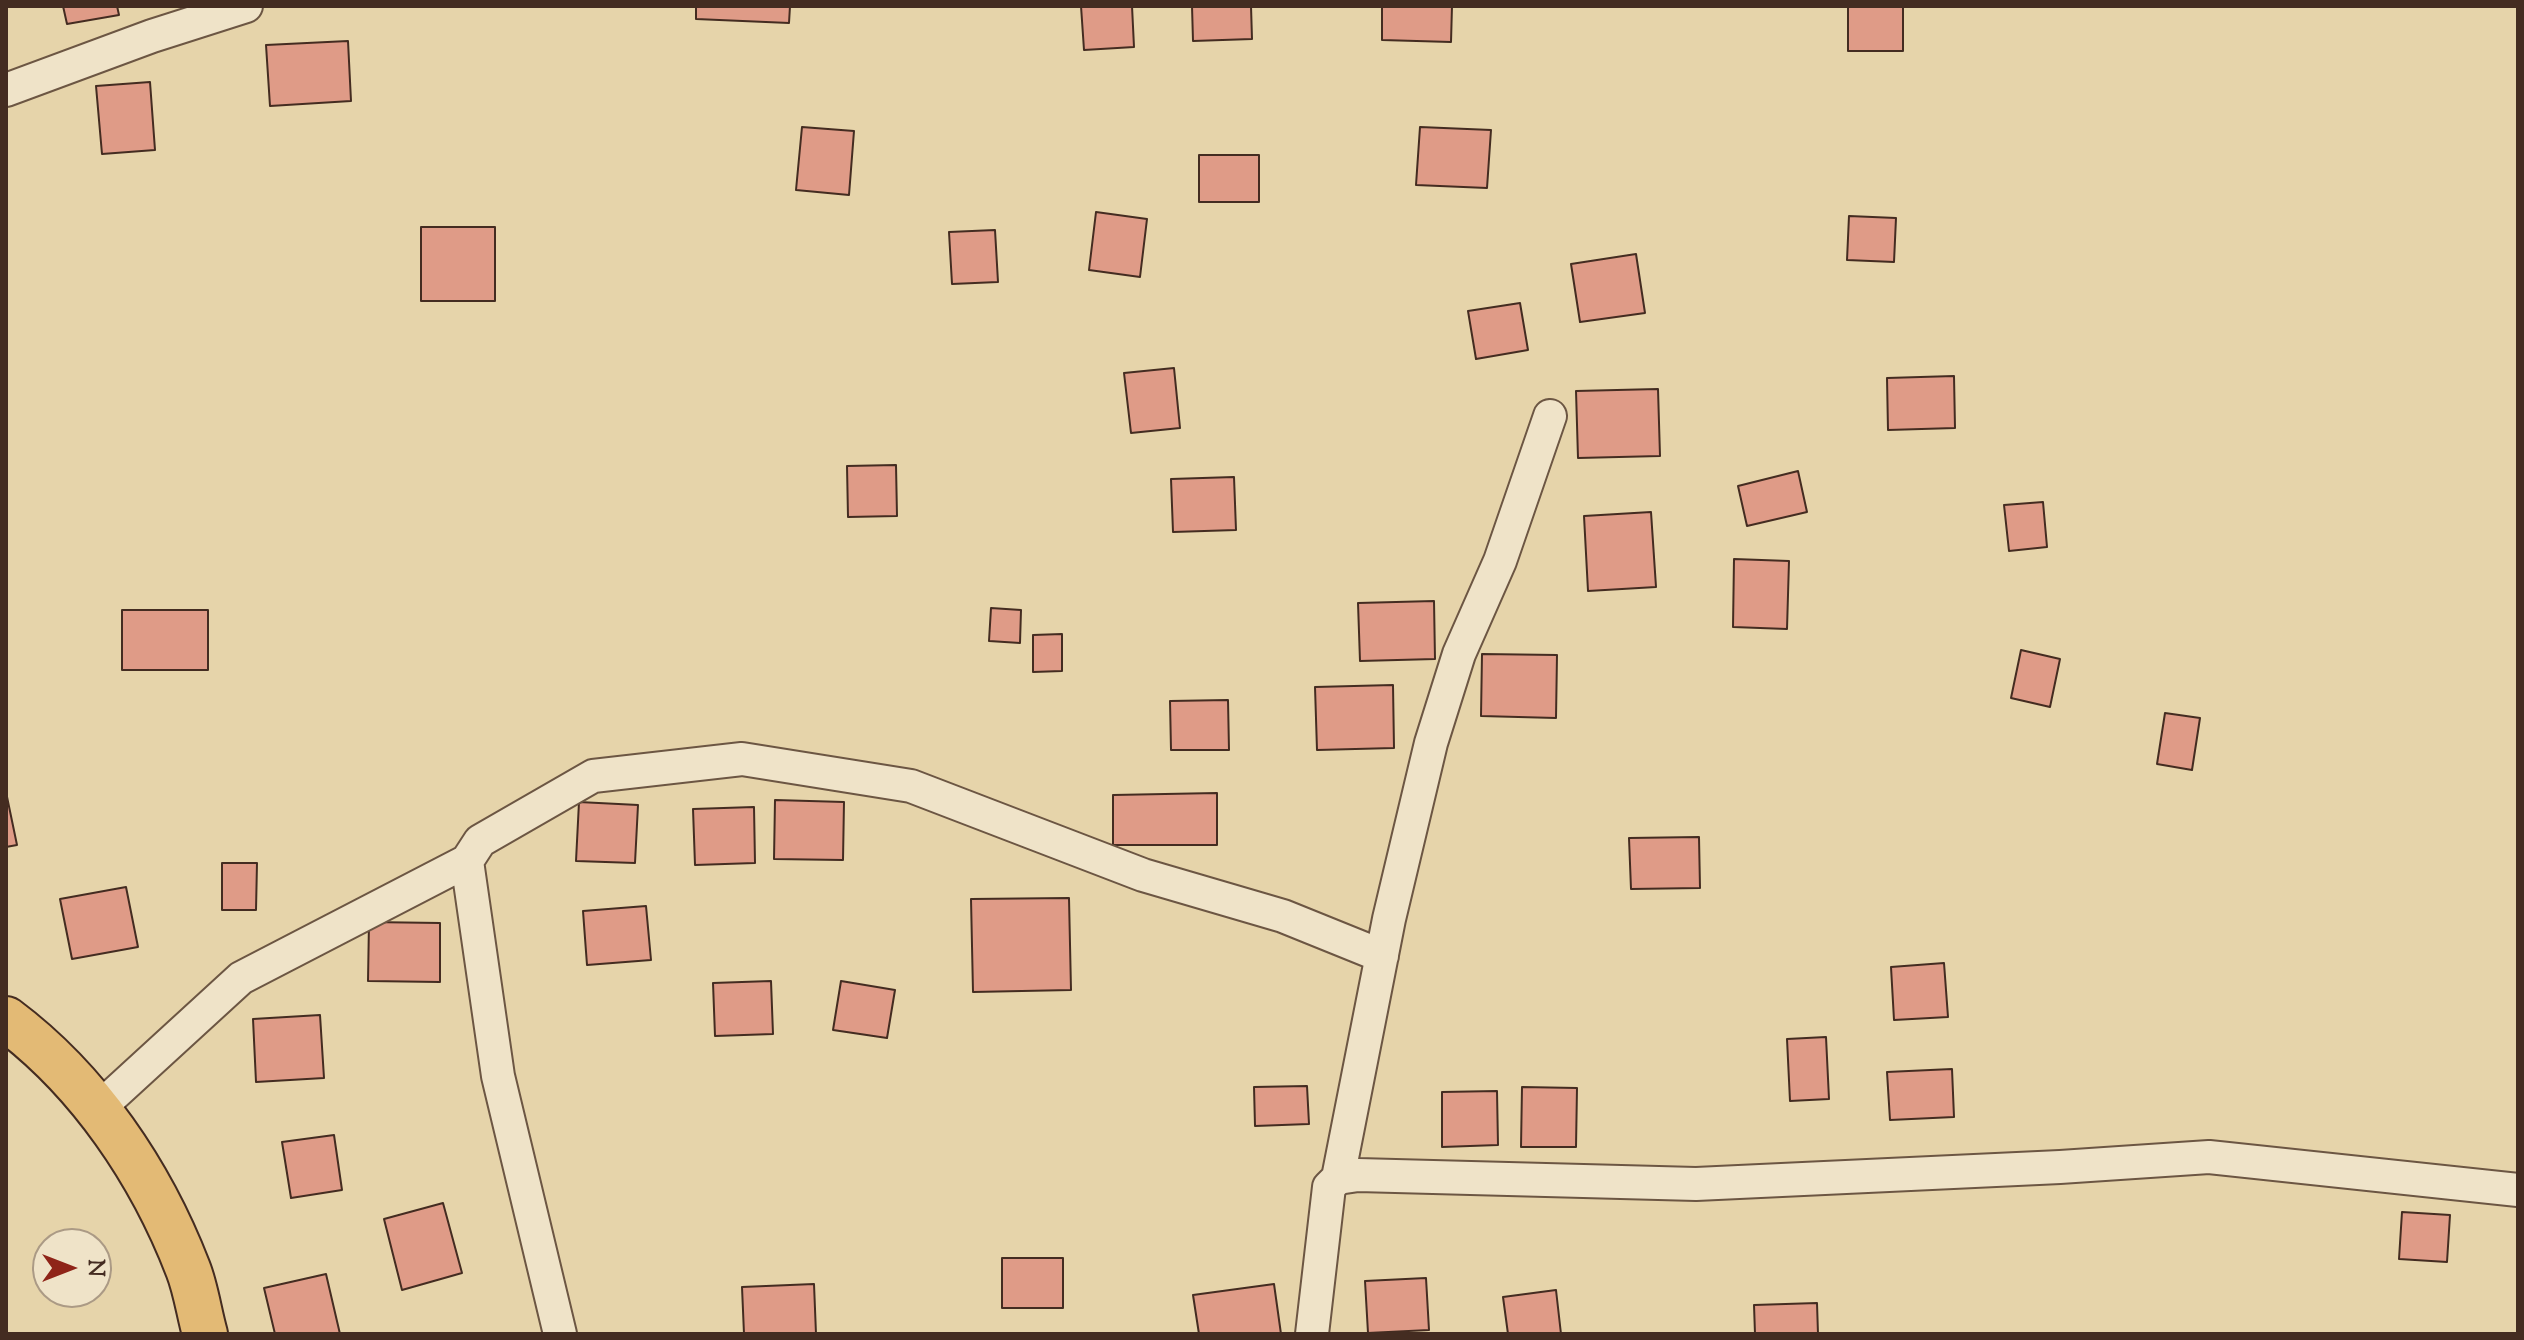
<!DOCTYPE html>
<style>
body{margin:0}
#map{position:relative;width:2524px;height:1340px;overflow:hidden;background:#e6d4aa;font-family:"Sorts Mill Goudy",serif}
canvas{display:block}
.frame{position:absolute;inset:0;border:8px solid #442c21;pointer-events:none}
.north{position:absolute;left:32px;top:1228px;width:80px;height:80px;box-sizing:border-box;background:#efe3c8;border:2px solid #ab9a85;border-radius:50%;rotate:90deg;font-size:22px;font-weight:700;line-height:32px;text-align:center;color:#442c21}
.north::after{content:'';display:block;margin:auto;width:28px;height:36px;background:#8f2418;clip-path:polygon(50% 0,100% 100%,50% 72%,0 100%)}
</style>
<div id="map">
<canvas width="2524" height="1340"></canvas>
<div class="frame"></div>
<div class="north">N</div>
</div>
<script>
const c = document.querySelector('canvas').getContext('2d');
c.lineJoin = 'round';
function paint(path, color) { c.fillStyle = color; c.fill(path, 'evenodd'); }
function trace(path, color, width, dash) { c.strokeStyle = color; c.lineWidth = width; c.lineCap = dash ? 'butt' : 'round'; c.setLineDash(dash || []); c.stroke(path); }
const building = new Path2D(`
 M63,6H117L119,15L67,24Z
 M696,6H790L789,23L696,19Z
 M1081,6H1132L1134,47L1084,50Z
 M1192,6H1251L1252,39L1193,41Z
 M1382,6H1452L1451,42L1382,40Z
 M1848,6H1903V51H1848Z
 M348,41L351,101L270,106L266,45Z
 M150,82L155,150L102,154L96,86Z
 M802,127L854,131L849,195L796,190Z
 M1420,127L1491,130L1487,188L1416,185Z
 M1199,155H1259V202H1199Z
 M1096,212L1147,219L1140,277L1089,270Z
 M1849,216L1896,218L1894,262L1847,260Z
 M421,227H495V301H421Z
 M995,230L998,282L952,284L949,232Z
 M1636,254L1645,313L1580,322L1571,264Z
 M1520,303L1528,350L1476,359L1468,311Z
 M1174,368L1180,428L1131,433L1124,373Z
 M1954,376L1955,428L1888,430L1887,378Z
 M1658,389L1660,456L1578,458L1576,391Z
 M896,465L897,516L848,517L847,466Z
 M1798,471L1807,512L1747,526L1738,486Z
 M1234,477L1236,530L1173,532L1171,479Z
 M2043,502L2047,547L2009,551L2004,505Z
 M1651,512L1656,587L1588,591L1584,516Z
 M1734,559L1789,561L1787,629L1733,627Z
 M1434,601L1435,659L1360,661L1358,603Z
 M991,608L1021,610L1020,643L989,641Z
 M122,610H208V670H122Z
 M1062,634V671L1033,672V635Z
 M2021,650L2060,659L2050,707L2011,698Z
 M1482,654L1557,655L1556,718L1481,716Z
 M1393,685L1394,748L1317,750L1315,687Z
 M1228,700L1229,750H1171L1170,701Z
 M2165,713L2200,718L2192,770L2157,764Z
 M6,792L17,845L6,847Z
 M1217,793V845H1113V795Z
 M775,800L844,802L843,860L774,859Z
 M579,802L638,805L635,863L576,861Z
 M754,807L755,863L695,865L693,809Z
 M1699,837L1700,888L1631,889L1629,838Z
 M222,863H257L256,910H222Z
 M126,887L138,947L72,959L60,899Z
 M1069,898L1071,990L973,992L971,899Z
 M646,906L651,960L587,965L583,911Z
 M369,922L440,923V982L368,981Z
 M1944,963L1948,1017L1894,1020L1891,967Z
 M771,981L773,1034L715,1036L713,983Z
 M841,981L895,990L887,1038L833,1030Z
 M320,1015L324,1078L256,1082L253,1019Z
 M1826,1037L1829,1099L1790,1101L1787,1039Z
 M1952,1069L1954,1117L1890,1120L1887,1072Z
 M1307,1086L1309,1124L1255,1126L1254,1087Z
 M1522,1087L1577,1088L1576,1147H1521Z
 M1497,1091L1498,1145L1442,1147V1092Z
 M334,1135L342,1190L291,1198L282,1142Z
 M443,1203L462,1273L402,1290L384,1219Z
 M2402,1212L2450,1215L2447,1262L2399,1259Z
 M1002,1258H1063V1308H1002Z
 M326,1274L340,1334H275L264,1288Z
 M1426,1278L1429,1330L1368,1333L1365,1281Z
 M814,1284L816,1334H744L742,1287Z
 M1274,1284L1281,1334H1199L1193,1295Z
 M1556,1290L1561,1334H1508L1503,1297Z
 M1817,1303L1818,1334H1755L1754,1305Z`);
paint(building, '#df9b87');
trace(building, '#442c21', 2);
const minor = new Path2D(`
 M6,90L152,36L246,6
 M467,861L498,1076L560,1334
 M98,1109L241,978L467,861L480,841L593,776L742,759L911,786L1143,875L1283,916L1382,956
 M1338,1178L1389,919L1431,743L1459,654L1500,561L1550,416
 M1312,1334L1329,1187L1338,1178L1358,1175L1696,1184L2060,1167L2209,1157L2518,1190`);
const primary = new Path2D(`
 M6,1019C89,1081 151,1173 188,1269C196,1289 199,1313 205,1334`);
trace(minor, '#6c5643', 36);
trace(primary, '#442c21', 48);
trace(minor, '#efe3c8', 32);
trace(primary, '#e3ba75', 44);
</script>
